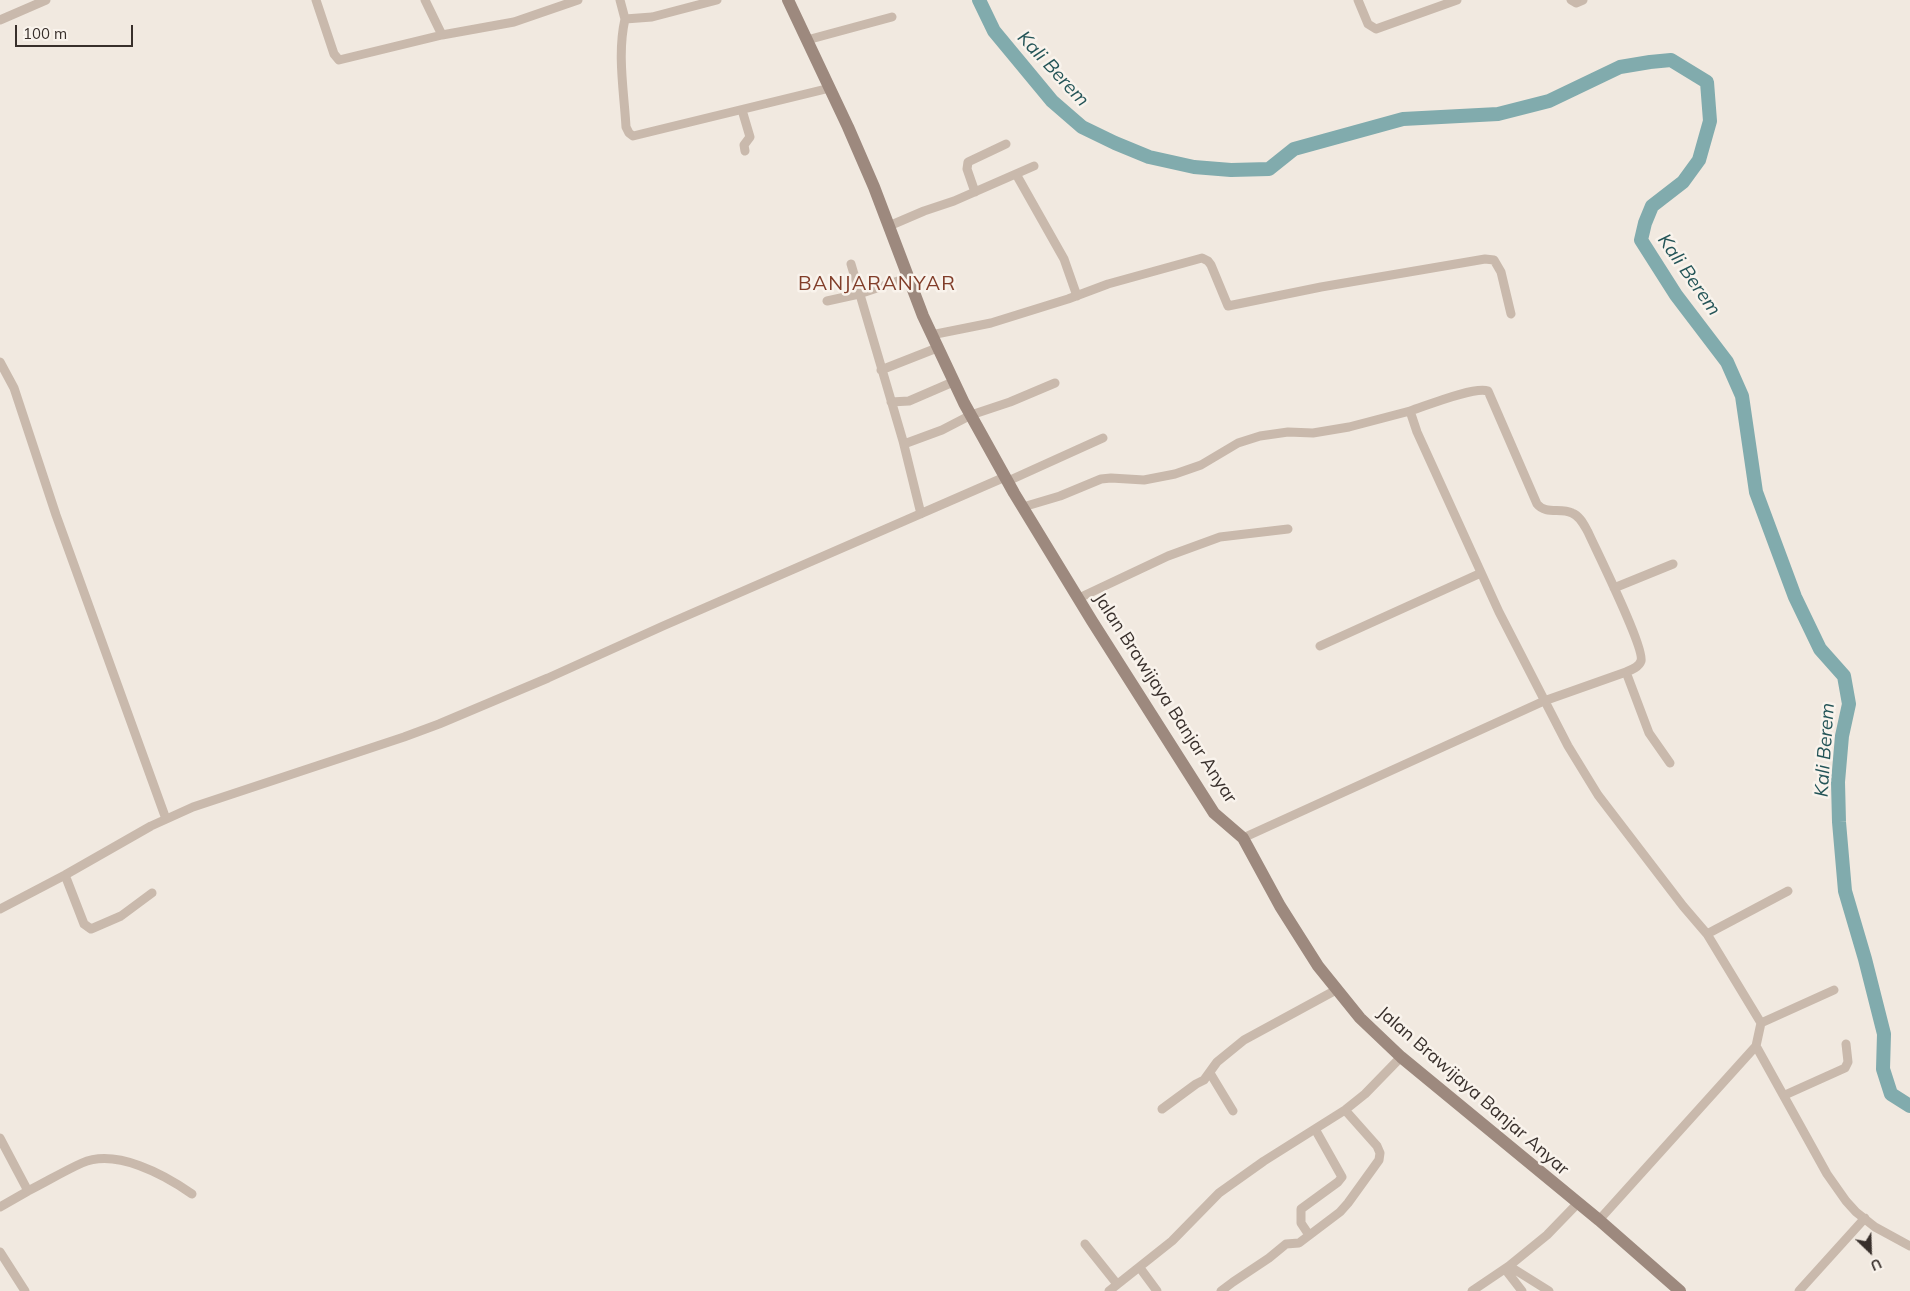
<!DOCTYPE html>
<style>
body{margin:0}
#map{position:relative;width:1910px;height:1291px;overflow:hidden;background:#f1e9e0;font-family:Mulish,sans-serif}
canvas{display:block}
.north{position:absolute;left:1845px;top:1226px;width:50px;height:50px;-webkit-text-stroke:4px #f9f3ec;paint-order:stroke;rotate:156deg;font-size:14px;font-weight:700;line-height:20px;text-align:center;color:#382f2b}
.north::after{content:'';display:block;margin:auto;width:18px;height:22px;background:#382f2b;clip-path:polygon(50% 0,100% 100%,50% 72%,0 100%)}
.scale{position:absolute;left:15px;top:25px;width:118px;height:22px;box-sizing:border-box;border:2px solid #382f2b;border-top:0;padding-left:6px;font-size:15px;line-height:18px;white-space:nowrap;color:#382f2b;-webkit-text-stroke:4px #f9f3ec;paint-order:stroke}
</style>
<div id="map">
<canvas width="1910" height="1291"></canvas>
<div class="north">U</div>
<div class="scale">100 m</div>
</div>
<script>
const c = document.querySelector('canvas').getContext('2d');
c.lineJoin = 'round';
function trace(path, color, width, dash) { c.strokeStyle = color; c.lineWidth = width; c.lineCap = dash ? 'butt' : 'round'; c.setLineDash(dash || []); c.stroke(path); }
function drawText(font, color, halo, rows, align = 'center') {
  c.font = font + ' Mulish,sans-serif'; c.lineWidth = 5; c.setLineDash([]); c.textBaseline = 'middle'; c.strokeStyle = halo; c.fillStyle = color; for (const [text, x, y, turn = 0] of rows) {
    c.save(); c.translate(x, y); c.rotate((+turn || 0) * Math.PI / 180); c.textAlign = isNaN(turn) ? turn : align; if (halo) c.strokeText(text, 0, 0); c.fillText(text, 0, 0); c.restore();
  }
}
trace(new Path2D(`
 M979,0L994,31L1052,101L1082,127L1115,143L1149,157L1194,167L1231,170L1269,169L1294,149L1403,119L1498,114L1549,101L1620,67L1650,62L1671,60L1707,82L1710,121L1699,160L1683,182L1652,206L1645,223L1641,240L1676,295L1727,362L1742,396L1756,492L1795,597L1820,649L1844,676L1849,704L1842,736L1838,782L1839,822L1845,891L1865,959L1884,1034L1883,1069L1891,1094L1910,1106`), '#81abad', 14);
trace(new Path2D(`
 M316,0L334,54L339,60L442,35L514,22L578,0
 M425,0L442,35
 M620,0L625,19L652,17L717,0
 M1358,0L1368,24L1376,29L1457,0
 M1571,0L1576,3L1583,0
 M625,19C617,54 624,91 626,127L629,133L633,136L830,88
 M0,20L46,0
 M807,40L892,17
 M742,110L750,137L744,145L745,151
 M1016,174L1064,259L1077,296
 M975,192L967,169L968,162L1006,144
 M889,226L924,211L954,201L1034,166
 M851,264L903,441L921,514
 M827,301L859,294L907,278
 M931,335L991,323L1068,299L1108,284L1202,258L1208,261L1211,265L1228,306L1321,287L1485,259L1494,260L1501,272L1511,314
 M0,362L14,388L56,515L166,819
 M881,370L937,348
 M891,402L909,401L953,382
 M1410,411C1426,406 1474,386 1488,391L1537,504C1546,515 1561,507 1572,513C1580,516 1584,525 1588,532C1596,550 1645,648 1641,661C1639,667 1631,670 1626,672L1649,733L1670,763
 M904,444L942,430L971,415L1010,402L1055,383
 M1008,481L1103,438
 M1023,507L1060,496L1101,479L1111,478L1144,480L1175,474L1201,465L1238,443L1260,436L1288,432L1313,433L1349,427L1410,411L1417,432L1499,612L1568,746L1598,795L1683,906L1707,934L1761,1023L1756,1046L1599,1220
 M1614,588L1673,564
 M1079,598L1168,556L1220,537L1288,529
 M1320,646L1481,573
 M1243,838L1544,701L1626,672
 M65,875L84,924L91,929L121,916L152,893
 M0,909L65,875L151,826L193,807L404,737L439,724L548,678L663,626L1005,477
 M1707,934L1788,891
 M1761,1023L1834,990
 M1756,1046L1827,1174L1846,1201L1856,1212L1875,1227L1910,1246
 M1210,1073L1233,1111
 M1785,1095L1845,1068L1848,1062L1846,1044
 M1162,1109L1196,1084L1204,1080L1217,1062L1244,1040L1336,990
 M0,1138L28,1191C46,1182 64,1171 82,1163C116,1148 165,1175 192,1194
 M0,1207L28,1191
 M1309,1235L1301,1223V1209L1338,1182L1342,1177L1315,1129
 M1085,1244L1117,1284
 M0,1252L25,1291
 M1509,1266L1549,1291
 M1140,1268L1157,1291
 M1505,1269L1522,1291
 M1109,1291L1172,1241L1219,1193L1264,1161L1345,1110L1365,1094L1401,1057
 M1221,1291L1233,1282L1269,1258L1286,1244L1299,1243L1340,1212L1348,1203L1379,1160L1380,1153L1377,1146L1345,1110
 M1472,1291L1509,1266L1547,1235L1577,1204
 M1799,1291L1865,1218`), '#c9b9ac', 9);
trace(new Path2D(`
 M788,0L848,127L874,187L923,316L964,403L1014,493L1092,621L1214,813L1243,838L1280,906L1318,966L1360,1018L1401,1057L1599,1220L1680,1291`), '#9d897e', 12);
drawText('18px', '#382f2b', '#f9f3ec', [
 ["Jalan Brawijaya Banjar Anyar",1165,698,57],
 ["Jalan Brawijaya Banjar Anyar",1473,1091,41]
]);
drawText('italic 19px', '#235457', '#f9f3ec', [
 ["Kali Berem",1053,69,47],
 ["Kali Berem",1689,275,55],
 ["Kali Berem",1825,750,-86]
]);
c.letterSpacing = '1px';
drawText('20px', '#813d29', '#f9f3ec', [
 ["BANJARANYAR",877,284]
]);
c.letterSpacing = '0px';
</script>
